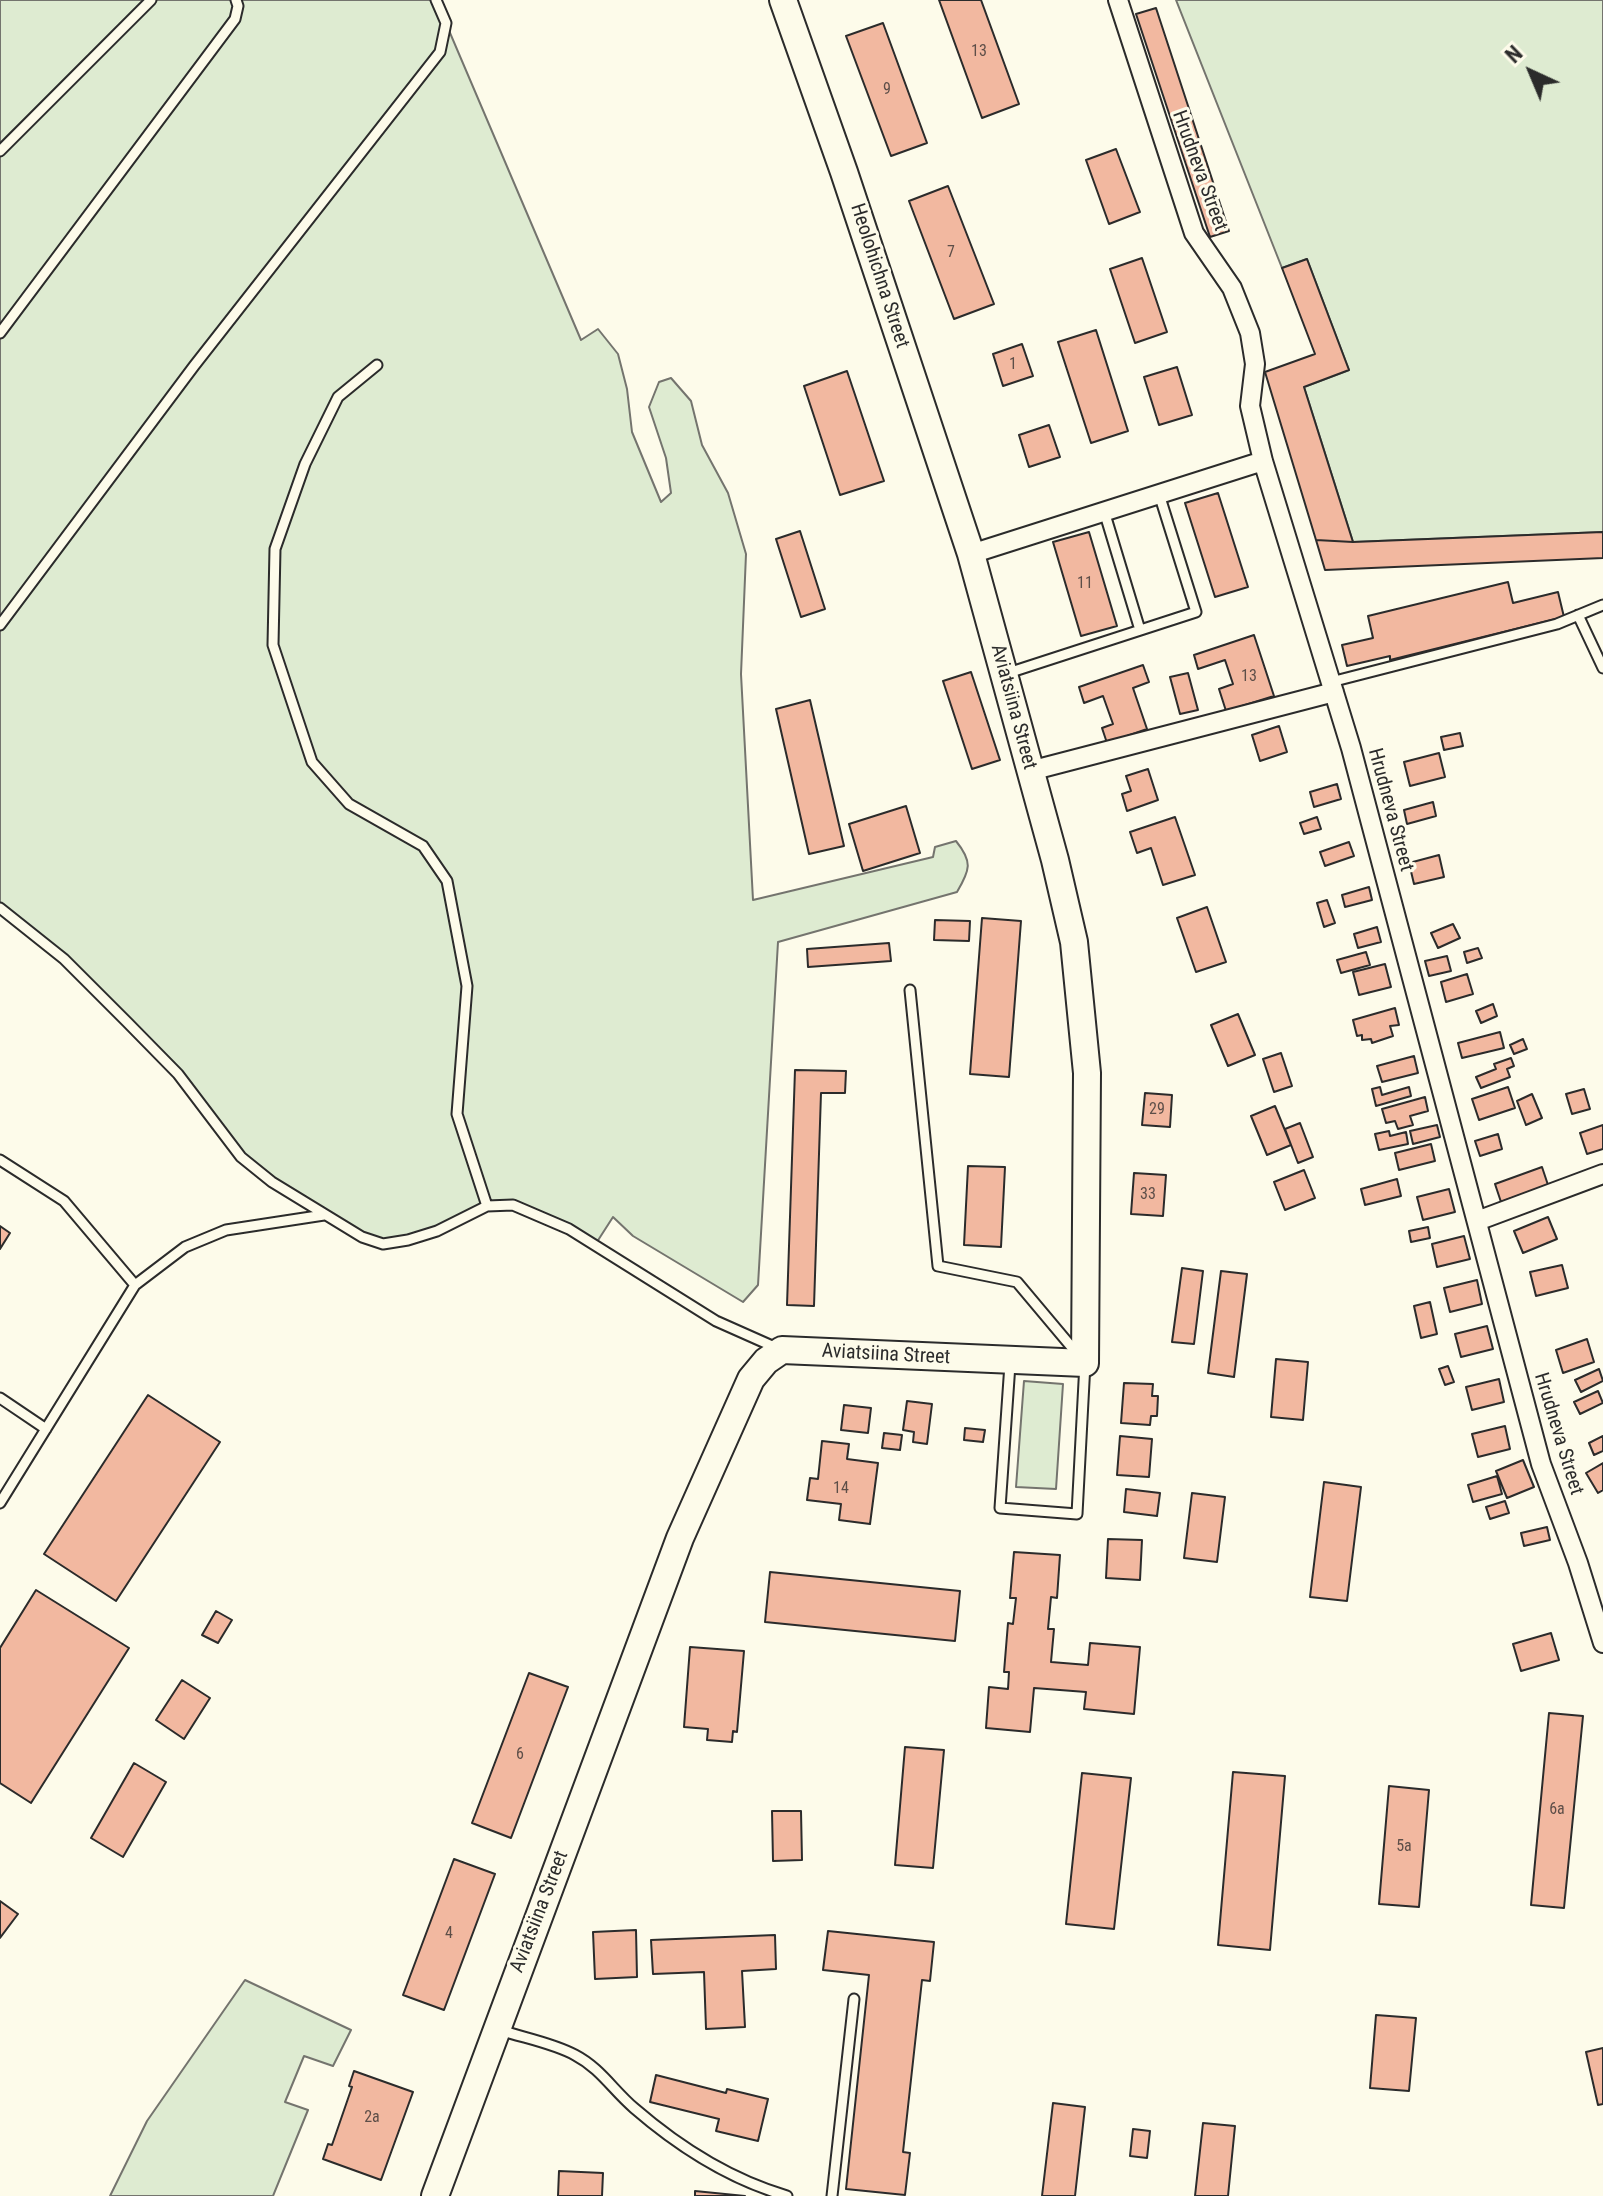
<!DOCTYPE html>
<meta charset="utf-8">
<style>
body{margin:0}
#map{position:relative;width:1603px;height:2196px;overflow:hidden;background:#fdfbea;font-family:"Roboto Condensed",sans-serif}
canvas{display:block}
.north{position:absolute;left:1491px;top:32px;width:80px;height:80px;-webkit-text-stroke:6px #fdfbea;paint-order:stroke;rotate:316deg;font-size:22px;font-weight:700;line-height:32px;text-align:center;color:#2b2b2b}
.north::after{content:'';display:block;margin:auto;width:28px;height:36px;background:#2b2b2b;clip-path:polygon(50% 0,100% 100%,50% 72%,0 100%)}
</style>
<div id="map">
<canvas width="1603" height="2196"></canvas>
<div class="north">N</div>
</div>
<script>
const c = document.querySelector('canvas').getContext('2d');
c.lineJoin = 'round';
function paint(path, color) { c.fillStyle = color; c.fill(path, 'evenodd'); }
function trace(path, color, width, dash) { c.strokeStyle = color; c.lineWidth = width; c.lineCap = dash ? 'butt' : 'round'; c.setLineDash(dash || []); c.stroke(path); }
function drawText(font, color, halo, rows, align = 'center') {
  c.font = font + ' "Roboto Condensed",sans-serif'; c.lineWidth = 6; c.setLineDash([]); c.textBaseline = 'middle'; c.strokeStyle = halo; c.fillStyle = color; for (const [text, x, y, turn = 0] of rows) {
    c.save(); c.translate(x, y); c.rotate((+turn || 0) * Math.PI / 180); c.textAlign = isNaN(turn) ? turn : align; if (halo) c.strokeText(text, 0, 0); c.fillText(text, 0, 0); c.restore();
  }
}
const green = new Path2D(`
 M0,0H436L581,340L598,329L618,354L627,389L632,432L661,502L671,493L666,458L649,407L659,382L671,378L691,401L702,445L728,493L746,554L741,674L753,900L933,857L935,847L956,841C973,862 970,870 957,892L778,942L758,1285L743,1302L633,1236L613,1217L595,1245L513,1205L487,1206L464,1218L383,1244L362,1237L241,1157L217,1123L127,1022L0,908Z
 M1176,0H1603V532L1353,542L1304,387L1349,370L1307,259L1282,268Z
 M1024,1381L1063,1384L1056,1489L1016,1487Z
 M245,1980L351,2030L333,2066L304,2056L285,2102L308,2110L273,2196H110L147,2121Z`);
paint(green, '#deebd1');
trace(green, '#74746e', 2);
const building = new Path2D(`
 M939,0H981L1019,104L982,118Z
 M1156,8L1229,231L1210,237L1136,14Z
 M883,23L927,143L891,156L846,36Z
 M1116,149L1140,212L1109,224L1086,160Z
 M948,186L994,304L954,319L909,201Z
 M1142,258L1167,332L1135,343L1110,269Z
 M1307,259L1349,370L1304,387L1353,542L1316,540L1265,372L1315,354L1282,268Z
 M1096,330L1128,431L1091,443L1058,342Z
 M1022,344L1033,376L1003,386L993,354Z
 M1177,367L1192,415L1159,425L1144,377Z
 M847,371L884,481L840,495L804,386Z
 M1049,425L1060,457L1029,467L1019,435Z
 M1218,493L1248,587L1215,597L1185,503Z
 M800,531L825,609L801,617L776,539Z
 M1089,532L1117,626L1081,636L1053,542Z
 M1603,532V558L1325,570L1316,540L1353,542Z
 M1508,582L1513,603L1558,592L1564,617L1390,660V656L1347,666L1342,645L1373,638L1368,616Z
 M1254,635L1274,696L1226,711L1219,689L1233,684L1225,660L1198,669L1194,655Z
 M1143,665L1149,682L1133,688L1147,729L1107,743L1102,728L1113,724L1103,696L1084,703L1079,687Z
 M971,672L1000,760L972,769L943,681Z
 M1188,673L1198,710L1180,714L1170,677Z
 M810,700L844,846L809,854L776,709Z
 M1279,726L1287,752L1260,761L1252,735Z
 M1460,733L1463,746L1444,750L1441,737Z
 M1439,753L1445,777L1410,786L1404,762Z
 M1148,769L1158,800L1127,811L1122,794L1131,791L1126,776Z
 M1337,784L1341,799L1314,807L1310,792Z
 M1433,802L1436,816L1407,824L1404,810Z
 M906,806L920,853L863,871L849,824Z
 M1175,817L1195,875L1163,885L1151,848L1137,853L1130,832Z
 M1317,817L1321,829L1304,834L1300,823Z
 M1349,842L1354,856L1325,866L1320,852Z
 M1439,855L1444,877L1414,884L1409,863Z
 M1369,887L1372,900L1345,907L1342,895Z
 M1327,900L1335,923L1324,927L1317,903Z
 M1207,907L1226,962L1196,972L1177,918Z
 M982,918L1021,921L1009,1077L970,1074Z
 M935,920L970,921L969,941L934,940Z
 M1453,924L1460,938L1438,948L1431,933Z
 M1377,927L1381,942L1358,948L1354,934Z
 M889,943L891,961L808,967L807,949Z
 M1478,948L1482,958L1467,963L1464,952Z
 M1366,952L1370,965L1341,973L1337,960Z
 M1447,956L1451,971L1429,976L1425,961Z
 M1385,964L1391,987L1359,995L1353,972Z
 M1467,974L1473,994L1446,1002L1441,982Z
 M1493,1004L1497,1016L1481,1023L1476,1011Z
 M1395,1008L1399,1025L1390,1026L1393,1036L1372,1043L1371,1039L1362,1040V1035L1357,1036L1353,1020Z
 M1238,1014L1255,1055L1228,1066L1211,1025Z
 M1500,1032L1504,1048L1462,1058L1458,1043Z
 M1523,1039L1527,1049L1514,1054L1510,1045Z
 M1281,1053L1292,1086L1274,1092L1263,1059Z
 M1414,1056L1418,1073L1382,1082L1377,1066Z
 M1511,1058L1514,1066L1507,1069L1510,1077L1481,1088L1476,1077L1496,1069L1494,1064Z
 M795,1070L846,1071L845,1093H821L814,1306L787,1305Z
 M1380,1087L1382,1095L1409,1087L1411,1096L1376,1106L1372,1089Z
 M1508,1087L1515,1108L1479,1120L1472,1099Z
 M1584,1089L1590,1109L1572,1114L1566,1094Z
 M1145,1093L1172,1095L1170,1127L1142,1125Z
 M1532,1094L1542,1118L1526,1125L1517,1101Z
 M1425,1097L1428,1111L1410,1116L1413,1125L1398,1129L1395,1121L1386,1123L1382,1109Z
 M1275,1106L1291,1145L1267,1155L1251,1116Z
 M1300,1123L1313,1157L1298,1163L1285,1129Z
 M1437,1125L1440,1137L1413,1144L1410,1131Z
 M1603,1125V1149L1587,1154L1580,1133Z
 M1389,1131L1390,1136L1406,1132L1408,1144L1379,1150L1375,1134Z
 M1498,1134L1502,1149L1480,1156L1475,1141Z
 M1431,1144L1435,1161L1399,1170L1395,1153Z
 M968,1166L1005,1167L1001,1247L964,1245Z
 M1542,1167L1548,1185L1501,1202L1495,1184Z
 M1304,1170L1315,1198L1285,1210L1274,1182Z
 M1134,1173L1166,1175L1163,1216L1131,1214Z
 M1397,1179L1401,1196L1365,1205L1361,1189Z
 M1449,1189L1455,1212L1423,1220L1417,1197Z
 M1548,1217L1557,1239L1523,1253L1514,1231Z
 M0,1226L10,1233L0,1249Z
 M1428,1227L1430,1238L1411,1242L1409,1231Z
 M1464,1236L1470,1259L1437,1267L1432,1244Z
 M1562,1265L1568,1288L1536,1296L1530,1272Z
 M1182,1268L1203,1271L1194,1344L1172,1342Z
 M1221,1271L1247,1274L1234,1377L1208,1373Z
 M1477,1280L1482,1304L1450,1312L1444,1288Z
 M1430,1302L1437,1334L1421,1338L1414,1306Z
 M1487,1326L1493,1349L1461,1357L1455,1334Z
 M1587,1339L1594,1362L1563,1373L1556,1350Z
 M1276,1359L1308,1362L1303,1420L1271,1417Z
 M1448,1366L1454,1382L1445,1385L1439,1369Z
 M1599,1369L1603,1381L1581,1392L1575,1380Z
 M1499,1379L1504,1402L1472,1410L1466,1387Z
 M1124,1383L1153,1384L1152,1396H1158L1157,1416H1151L1150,1425L1121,1423Z
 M1598,1391L1603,1403L1580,1414L1574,1402Z
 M148,1395L220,1442L116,1601L44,1554Z
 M907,1401L932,1404L927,1444L913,1442L914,1432L903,1430Z
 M844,1405L871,1408L868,1433L841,1430Z
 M1505,1426L1510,1449L1478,1457L1472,1434Z
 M965,1428L985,1430L983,1442L964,1440Z
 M884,1433L902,1435L900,1450L882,1448Z
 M1120,1436L1152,1439L1149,1477L1117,1475Z
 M1603,1436V1451L1594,1455L1589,1443Z
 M822,1441L849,1444L847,1459L878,1463L870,1524L839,1520L841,1504L807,1500L810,1478L818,1479Z
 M1523,1460L1534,1487L1507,1498L1496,1471Z
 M1603,1463V1490L1598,1493L1586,1473Z
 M1497,1476L1502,1494L1473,1502L1468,1485Z
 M1324,1482L1361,1487L1347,1601L1310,1597Z
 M1126,1489L1160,1493L1157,1516L1124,1512Z
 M1192,1493L1225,1497L1217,1562L1184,1558Z
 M1505,1501L1509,1513L1490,1519L1486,1507Z
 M1547,1527L1550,1540L1524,1546L1521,1533Z
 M1108,1539L1142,1540L1140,1580L1106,1578Z
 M1014,1552L1060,1555L1057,1598L1051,1597L1048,1629H1054L1051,1662L1088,1665L1090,1643L1140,1647L1134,1714L1084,1709L1086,1692L1034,1688L1030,1732L986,1728L989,1687L1008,1689L1009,1672H1004L1008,1623L1013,1624L1016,1598H1010Z
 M770,1572L960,1591L955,1641L765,1622Z
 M36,1590L129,1648L31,1803L0,1783V1648Z
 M216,1611L232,1620L218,1643L202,1635Z
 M1551,1633L1559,1660L1521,1671L1513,1644Z
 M690,1647L744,1651L737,1732L733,1731L732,1742L707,1740L708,1729L684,1727Z
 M529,1673L568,1687L511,1838L472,1823Z
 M182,1680L210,1698L184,1739L156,1720Z
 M1549,1713L1583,1716L1564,1908L1531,1905Z
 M905,1747L944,1750L933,1868L895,1865Z
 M134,1763L166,1782L123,1857L91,1838Z
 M1233,1772L1285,1776L1270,1950L1218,1945Z
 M1082,1773L1131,1778L1114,1929L1066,1924Z
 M1389,1786L1429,1790L1419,1907L1379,1904Z
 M772,1811H801L802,1860L773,1861Z
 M454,1859L495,1874L444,2010L403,1995Z
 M0,1901L18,1914L0,1938Z
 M636,1930L637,1977L595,1979L593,1932Z
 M828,1931L934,1942L930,1981L922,1980L903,2152L910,2153L905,2195L846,2189L869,1975L823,1970Z
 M775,1935L776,1969L742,1971L745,2027L706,2029L704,1972L653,1974L651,1940Z
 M1376,2015L1416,2018L1409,2091L1370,2088Z
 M1603,2048V2104L1598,2105L1586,2052Z
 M354,2071L413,2092L381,2180L323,2159L328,2144L332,2145L352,2087L349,2086Z
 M656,2075L726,2093L727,2089L768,2099L758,2141L716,2131L719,2119L650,2102Z
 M1053,2103L1085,2107L1075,2196H1042Z
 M1203,2123L1235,2126L1228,2196H1195Z
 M1133,2129L1150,2131L1147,2158L1130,2156Z
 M559,2171L603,2173L602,2196H558Z
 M695,2191L745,2196H695Z`);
paint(building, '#f2b8a0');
trace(building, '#2b2b2b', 2);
const lane = new Path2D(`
 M0,151L151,0
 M0,333L235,19L238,6L236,0
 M377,365L338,397L305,464L275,549L273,645L312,762L349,804L423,846L447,881L467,986L457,1114L487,1206
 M1104,511L1140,630
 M1578,615L1603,668
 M0,625L194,366L440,52L446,23L436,0
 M1005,674L1196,612L1159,494
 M1331,682L1557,624L1603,605
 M0,908L64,959L127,1022L178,1074L241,1157L272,1182L362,1237L383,1244L408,1240L437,1231L487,1206L513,1205L569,1229L716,1321L779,1349
 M910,990L938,1266L1017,1282L1085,1363L1077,1514L1000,1508L1010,1364
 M0,1160L64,1201L135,1285
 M0,1398L46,1429
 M0,1503L135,1285L185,1247L226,1230L324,1215
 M500,2030C524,2038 553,2043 575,2055C600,2068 613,2090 634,2108C679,2147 729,2179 787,2196
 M832,2196L854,1999`);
const street = new Path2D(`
 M1118,0L1194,233L1232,288L1250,333L1255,364L1250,406L1263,461L1351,748L1541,1464L1578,1563L1603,1643
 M971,554L1263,461
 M1030,771L1334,692
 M1477,1221L1603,1174`);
const secondary = new Path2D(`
 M435,2196L680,1538L751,1379L766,1361L782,1350L1085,1363L1087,1073L1074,942L1055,860L971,554L844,172L783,0`);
trace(lane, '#2b2b2b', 13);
trace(street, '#2b2b2b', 22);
trace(secondary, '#2b2b2b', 30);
trace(lane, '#fdfbea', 9);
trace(street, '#fdfbea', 18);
trace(secondary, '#fdfbea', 26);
drawText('16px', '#5d4e48', null, [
 ["13",979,52],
 ["9",887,90],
 ["7",951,253],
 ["1",1013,365],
 ["11",1085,584],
 ["13",1249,677],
 ["29",1157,1110],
 ["33",1148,1195],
 ["14",841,1489],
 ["6",520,1755],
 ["6а",1557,1810],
 ["5а",1404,1847],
 ["4",449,1934],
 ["2а",372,2118]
]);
drawText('20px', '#2b2b2b', '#fdfbea', [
 ["Hrudneva Street",1199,171,70],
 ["Heolohichna Street",879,276,72],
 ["Aviatsiina Street",1013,707,75],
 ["Hrudneva Street",1390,810,75],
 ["Aviatsiina Street",886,1355,3],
 ["Hrudneva Street",1558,1434,73],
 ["Aviatsiina Street",540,1912,-69]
]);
</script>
